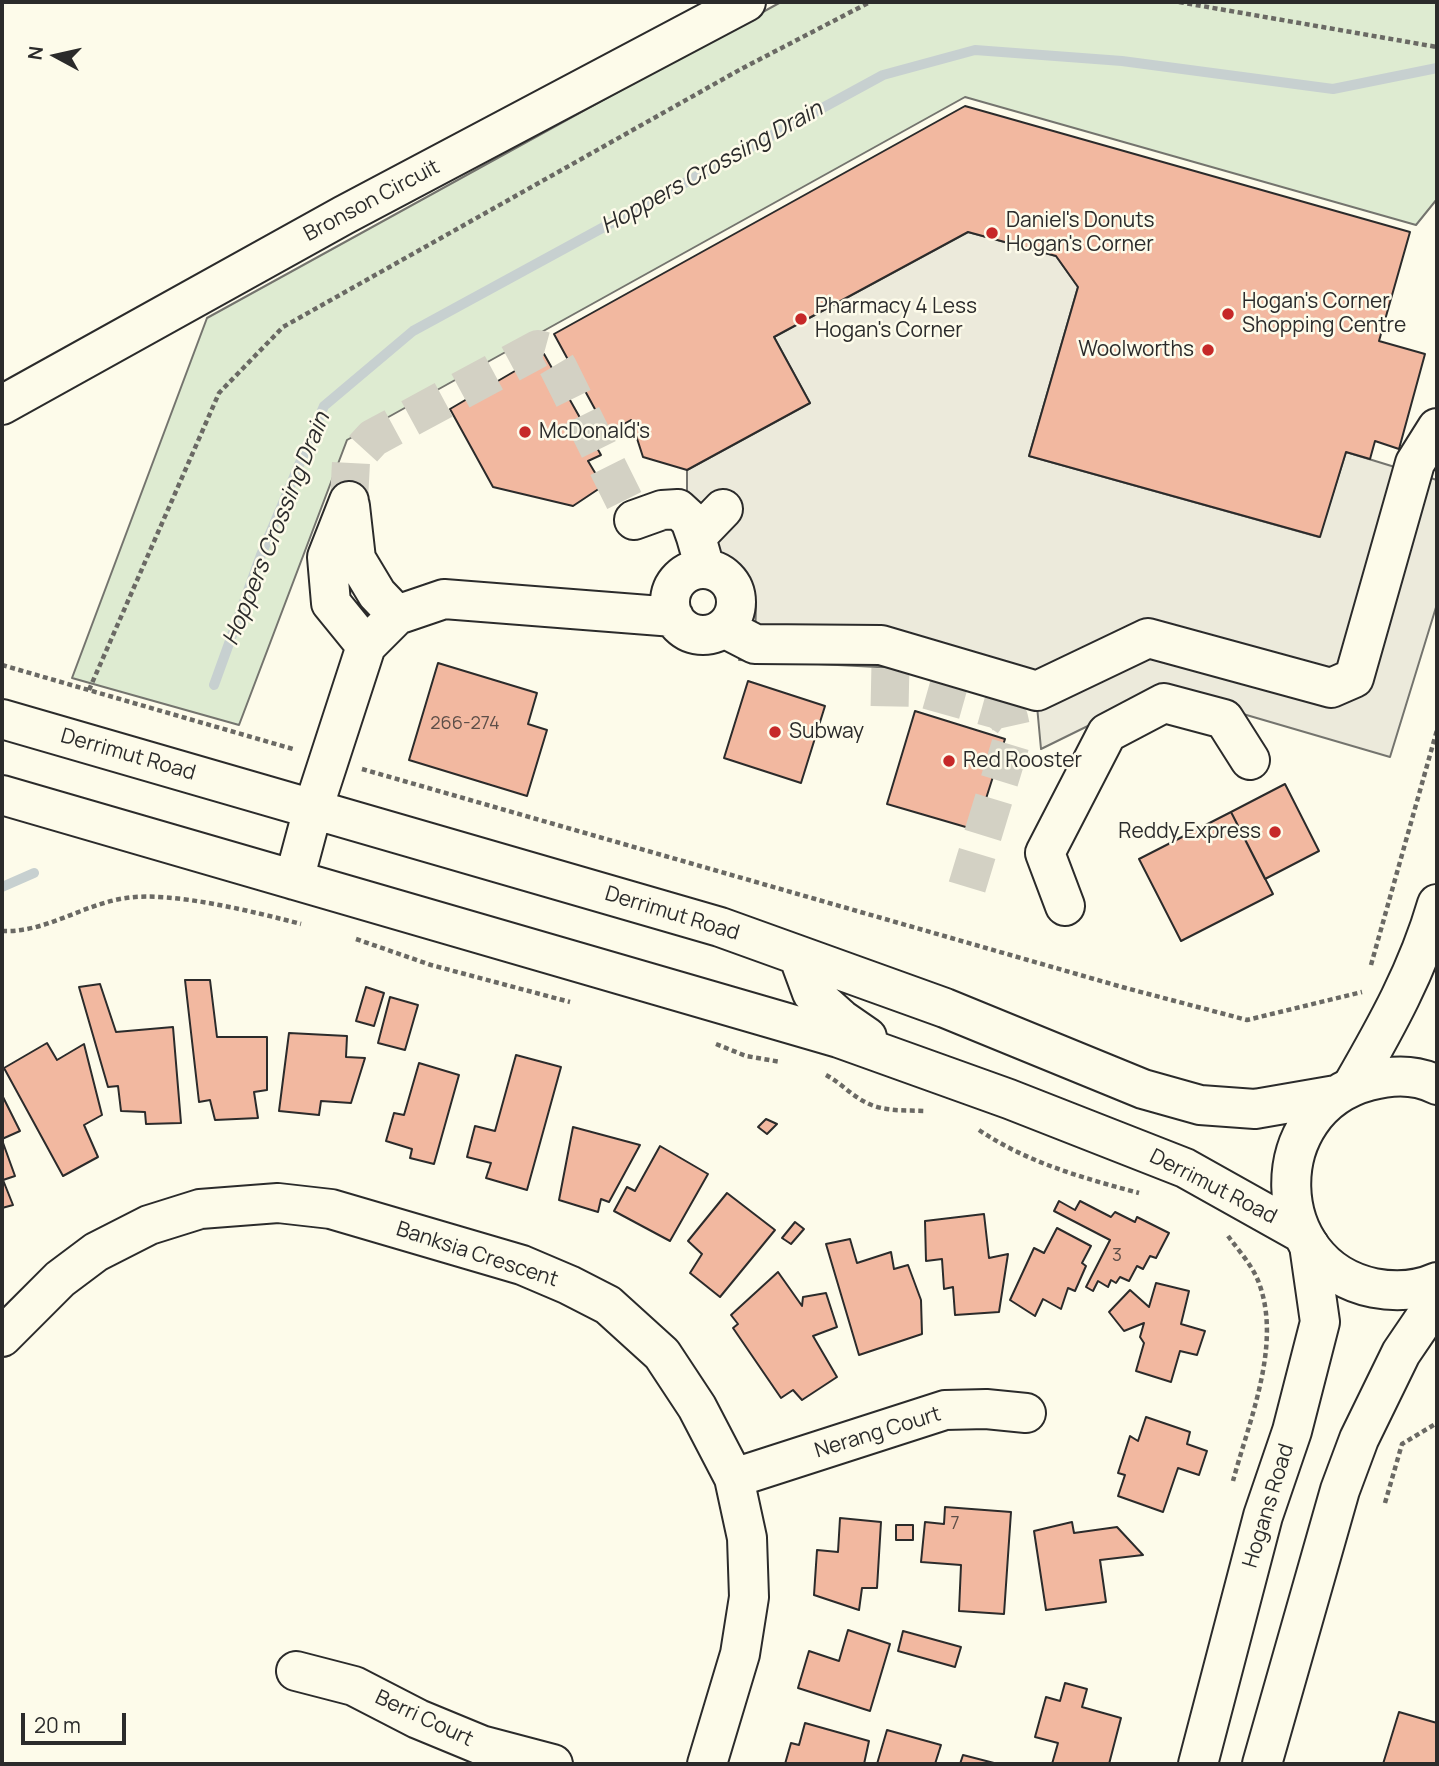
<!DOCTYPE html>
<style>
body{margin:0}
#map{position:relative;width:1439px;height:1766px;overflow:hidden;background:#fdfbea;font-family:Manrope,sans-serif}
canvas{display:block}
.frame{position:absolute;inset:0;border:4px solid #2b2b2b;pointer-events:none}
.north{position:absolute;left:21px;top:21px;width:70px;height:70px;-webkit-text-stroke:5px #fdfbea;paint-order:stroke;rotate:278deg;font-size:19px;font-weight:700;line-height:28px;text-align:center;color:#2b2b2b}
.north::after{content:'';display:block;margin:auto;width:24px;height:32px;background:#2b2b2b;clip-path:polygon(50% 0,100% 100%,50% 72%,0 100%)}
.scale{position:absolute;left:21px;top:1713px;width:105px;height:32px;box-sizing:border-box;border:4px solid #2b2b2b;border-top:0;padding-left:9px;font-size:21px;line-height:24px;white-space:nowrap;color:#2b2b2b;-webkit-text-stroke:5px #fdfbea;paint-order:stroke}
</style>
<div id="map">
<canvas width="1439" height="1766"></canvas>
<div class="frame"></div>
<div class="north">N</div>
<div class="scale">20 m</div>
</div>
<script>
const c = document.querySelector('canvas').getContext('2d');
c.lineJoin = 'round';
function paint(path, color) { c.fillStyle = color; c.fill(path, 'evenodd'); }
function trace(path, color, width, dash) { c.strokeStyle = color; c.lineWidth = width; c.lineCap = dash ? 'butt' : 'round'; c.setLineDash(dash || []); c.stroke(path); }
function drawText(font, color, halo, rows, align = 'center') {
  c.font = font + ' Manrope,sans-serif'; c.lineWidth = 5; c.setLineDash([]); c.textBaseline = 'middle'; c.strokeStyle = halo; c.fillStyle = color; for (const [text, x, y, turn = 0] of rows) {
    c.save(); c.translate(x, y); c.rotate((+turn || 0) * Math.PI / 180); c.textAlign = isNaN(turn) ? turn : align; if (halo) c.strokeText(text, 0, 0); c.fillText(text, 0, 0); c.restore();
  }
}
const green = new Path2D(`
 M781,2H1437V199L1416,225L965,97L347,440L239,725L72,678L207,318Z`);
paint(green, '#deebd1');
trace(green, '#74746e', 2);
const parking = new Path2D(`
 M968,232L1056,256L1078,287L1029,456L1319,537L1346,452L1437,480V604L1390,757L1161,690L1041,749L1037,706L897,668L739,660L755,644L756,604L740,571L721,562L716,539L687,497V470L810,403L774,337Z`);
paint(parking, '#eceadb');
trace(parking, '#74746e', 2);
trace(new Path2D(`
 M214,685L261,555L324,406L413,331L883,75L975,50L1122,61L1333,89L1437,68
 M2,887L34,873`), '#c7d0d0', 10);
const building = new Path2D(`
 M965,106L1410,232L1379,341L1425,354L1399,449L1375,441L1370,459L1346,452L1320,537L1029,456L1078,287L1056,256L968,232L774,337L810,403L687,470L643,457L631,420L608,433L554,334Z
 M544,354L601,455L588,461L603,486L573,506L493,487L450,409Z
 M438,663L537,693L528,724L547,730L527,796L409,760Z
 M748,681L825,706L801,783L724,758Z
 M915,711L1005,739L976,830L887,804Z
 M1285,784L1319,851L1265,879L1231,812Z
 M1231,812L1273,894L1181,941L1139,859Z
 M185,980H210L217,1037H267V1090L254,1092L258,1118L215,1120L210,1100L199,1102Z
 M100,984L116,1032L173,1027L181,1123L146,1124L145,1112L121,1111L118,1086L108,1087L79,987Z
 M366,987L384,993L374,1026L356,1021Z
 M390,997L418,1005L405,1050L378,1043Z
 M289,1033L347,1036L346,1057L365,1058L351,1103L321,1101L319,1115L279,1111Z
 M47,1043L57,1060L84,1044L102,1115L84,1125L98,1157L63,1176L4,1068Z
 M516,1055L561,1067L527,1190L486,1178L491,1163L467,1157L475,1126L495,1131Z
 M419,1063L459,1075L434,1164L410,1158L412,1149L386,1141L394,1113L404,1115Z
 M2,1095L20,1131L2,1139Z
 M766,1119L777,1124L767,1134L758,1127Z
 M573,1127L640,1145L609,1202L601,1199L598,1212L559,1200Z
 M2,1140L15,1176L3,1180L13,1205L2,1208Z
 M660,1146L708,1174L670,1241L614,1211L627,1187L635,1191Z
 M727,1193L775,1230L720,1297L690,1273L702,1254L688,1241Z
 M1059,1201L1075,1210L1080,1201L1111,1217L1115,1212L1135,1222L1137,1217L1169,1233L1156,1258L1150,1256L1143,1269L1137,1266L1129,1281L1120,1277L1116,1283L1111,1280L1108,1287L1098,1281L1093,1291L1086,1287L1110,1240L1054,1211Z
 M984,1214L989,1258L1008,1254L999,1312L955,1315L953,1287L944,1289L942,1259L926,1261L925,1221Z
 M795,1222L804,1229L791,1244L782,1238Z
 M1057,1228L1091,1246L1082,1263L1086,1266L1075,1291L1068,1288L1061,1309L1043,1299L1035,1316L1010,1300L1034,1248L1044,1253Z
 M850,1239L857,1263L891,1252L894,1269L908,1265L921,1300L922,1334L859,1355L826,1244Z
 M778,1272L802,1306L803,1297L826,1293L837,1327L813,1336L837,1377L802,1400L793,1390L781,1398L733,1328L738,1324L731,1315Z
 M1156,1283L1189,1291L1181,1324L1205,1331L1197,1355L1180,1351L1171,1382L1136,1371L1144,1343L1140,1337L1144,1323L1124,1331L1109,1312L1130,1290L1149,1307Z
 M1146,1417L1190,1432L1187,1444L1207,1451L1199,1475L1178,1468L1163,1512L1118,1496L1125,1475L1118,1473L1130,1436L1138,1441Z
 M945,1507L1011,1512L1004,1614L959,1611L961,1565L921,1562L925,1522L944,1524Z
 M840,1518L881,1522L877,1588H862L859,1610L814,1595L817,1550L838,1552Z
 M1072,1522L1074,1533L1117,1527L1143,1555L1100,1560L1106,1602L1046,1610L1034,1531Z
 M896,1525H913V1540H896Z
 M848,1630L890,1644L870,1711L798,1688L809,1651L839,1661Z
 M903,1631L961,1647L955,1667L898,1651Z
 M1065,1683L1087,1689L1082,1707L1121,1718L1109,1764H1052L1058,1743L1035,1737L1046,1697L1060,1701Z
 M1399,1712L1437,1723V1764H1383Z
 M805,1723L869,1741L864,1764H785L791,1743L799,1745Z
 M887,1730L941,1745L935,1764H877Z
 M963,1755L994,1763V1764H960Z`);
paint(building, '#f2b8a0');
trace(building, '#2b2b2b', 2);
trace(new Path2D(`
 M349,501L351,462L373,438L538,349L549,352L558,367L634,520
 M871,687L920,688L998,710L1009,718L1013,736L967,887`), '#d3d1c4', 38, [38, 19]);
const minor = new Path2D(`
 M2,405L344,215L746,2
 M349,501L327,557L331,603L366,646
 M350,506L356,559L377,594L397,615
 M634,520L662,510L678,509L690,520L696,537
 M702,558L696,537L723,509
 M670 602a33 33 0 1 1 66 0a33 33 0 1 1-66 0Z
 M724,628L755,644L881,645L1037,691L1148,638L1331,688L1354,678L1415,463L1437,428
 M313,809L366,646L397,615L444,599L674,617
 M1065,906L1045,853L1107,733L1164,703L1224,719L1250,760
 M1352,1086C1386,1027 1418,970 1437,904
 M2,1337L60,1279L96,1252L149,1225L200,1209L278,1203L331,1209L522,1265L569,1285L608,1305L662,1354L697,1407L734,1478L747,1538L749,1597L740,1654L707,1764
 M734,1478L945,1410L986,1409L1026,1413
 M296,1671L354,1686L418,1719L481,1745L553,1764
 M1198,1764L1263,1516L1292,1431L1320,1322L1309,1245
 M1262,1764L1340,1490L1359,1439L1401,1353L1437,1300`);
const highway = new Path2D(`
 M2,719L720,927L945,1008L1143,1089L1200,1105L1255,1109L1336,1095
 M2,795L839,1038L1009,1099L1185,1168L1301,1233
 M294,880L313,809
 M798,955L812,993L841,1019L867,1037
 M1437,1085C1416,1074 1391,1075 1369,1081C1263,1109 1266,1266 1374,1288C1396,1292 1417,1291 1437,1282`);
trace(minor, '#2b2b2b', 42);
trace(highway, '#2b2b2b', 42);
trace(new Path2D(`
 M1179,2L1437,47
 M2,665L293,749
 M89,690L219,393L283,327L741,69L870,2
 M362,769L1122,987L1247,1020L1362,992
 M2,931C46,933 83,904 126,898C172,891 255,912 301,924
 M356,939L431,965L570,1002
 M1371,965L1437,730
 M716,1044L746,1056L781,1062
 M826,1075C841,1083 852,1096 867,1103C885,1112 906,1110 926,1111
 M979,1130C1028,1163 1083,1178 1139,1193
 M1228,1236C1239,1251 1254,1267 1260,1286C1281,1347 1249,1421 1233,1481
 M1385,1503L1402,1444L1437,1423`), '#6a6964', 4.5, [5, 3.5]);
trace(minor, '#fdfbea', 38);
trace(highway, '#fdfbea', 38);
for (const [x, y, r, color] of [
 [992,233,7,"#c62828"],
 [1228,314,7,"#c62828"],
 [801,319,7,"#c62828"],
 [1208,350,7,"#c62828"],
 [525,432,7,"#c62828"],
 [775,732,7,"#c62828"],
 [949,761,7,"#c62828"],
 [1275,832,7,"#c62828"]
]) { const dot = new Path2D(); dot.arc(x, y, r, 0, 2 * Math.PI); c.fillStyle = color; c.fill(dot); trace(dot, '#fdfbea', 2.5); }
drawText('18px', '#5d4e48', null, [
 ["266-274",465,724],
 ["3",1117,1256],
 ["7",955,1524]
]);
drawText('21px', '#2b2b2b', '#fdfbea', [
 ["Bronson Circuit",372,201,-28],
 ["Derrimut Road",128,755,16],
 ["Derrimut Road",672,914,17],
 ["Derrimut Road",1213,1187,27],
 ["Banksia Crescent",477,1255,18],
 ["Nerang Court",878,1433,-17],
 ["Hogans Road",1269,1506,-73],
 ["Berri Court",424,1719,25]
]);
drawText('21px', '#2b2b2b', '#fdfbea', [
 ["Daniel's Donuts",1006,221],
 ["Hogan's Corner",1006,245],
 ["Hogan's Corner",1242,302],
 ["Shopping Centre",1242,326],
 ["Pharmacy 4 Less",815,307],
 ["Hogan's Corner",815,331],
 ["Woolworths",1194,350,"right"],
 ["McDonald's",539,432],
 ["Subway",789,732],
 ["Red Rooster",963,761],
 ["Reddy Express",1261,832,"right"]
], 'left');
drawText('italic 23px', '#2b2b2b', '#fdfbea', [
 ["Hoppers Crossing Drain",712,168,-29],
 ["Hoppers Crossing Drain",277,529,-68]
]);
</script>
